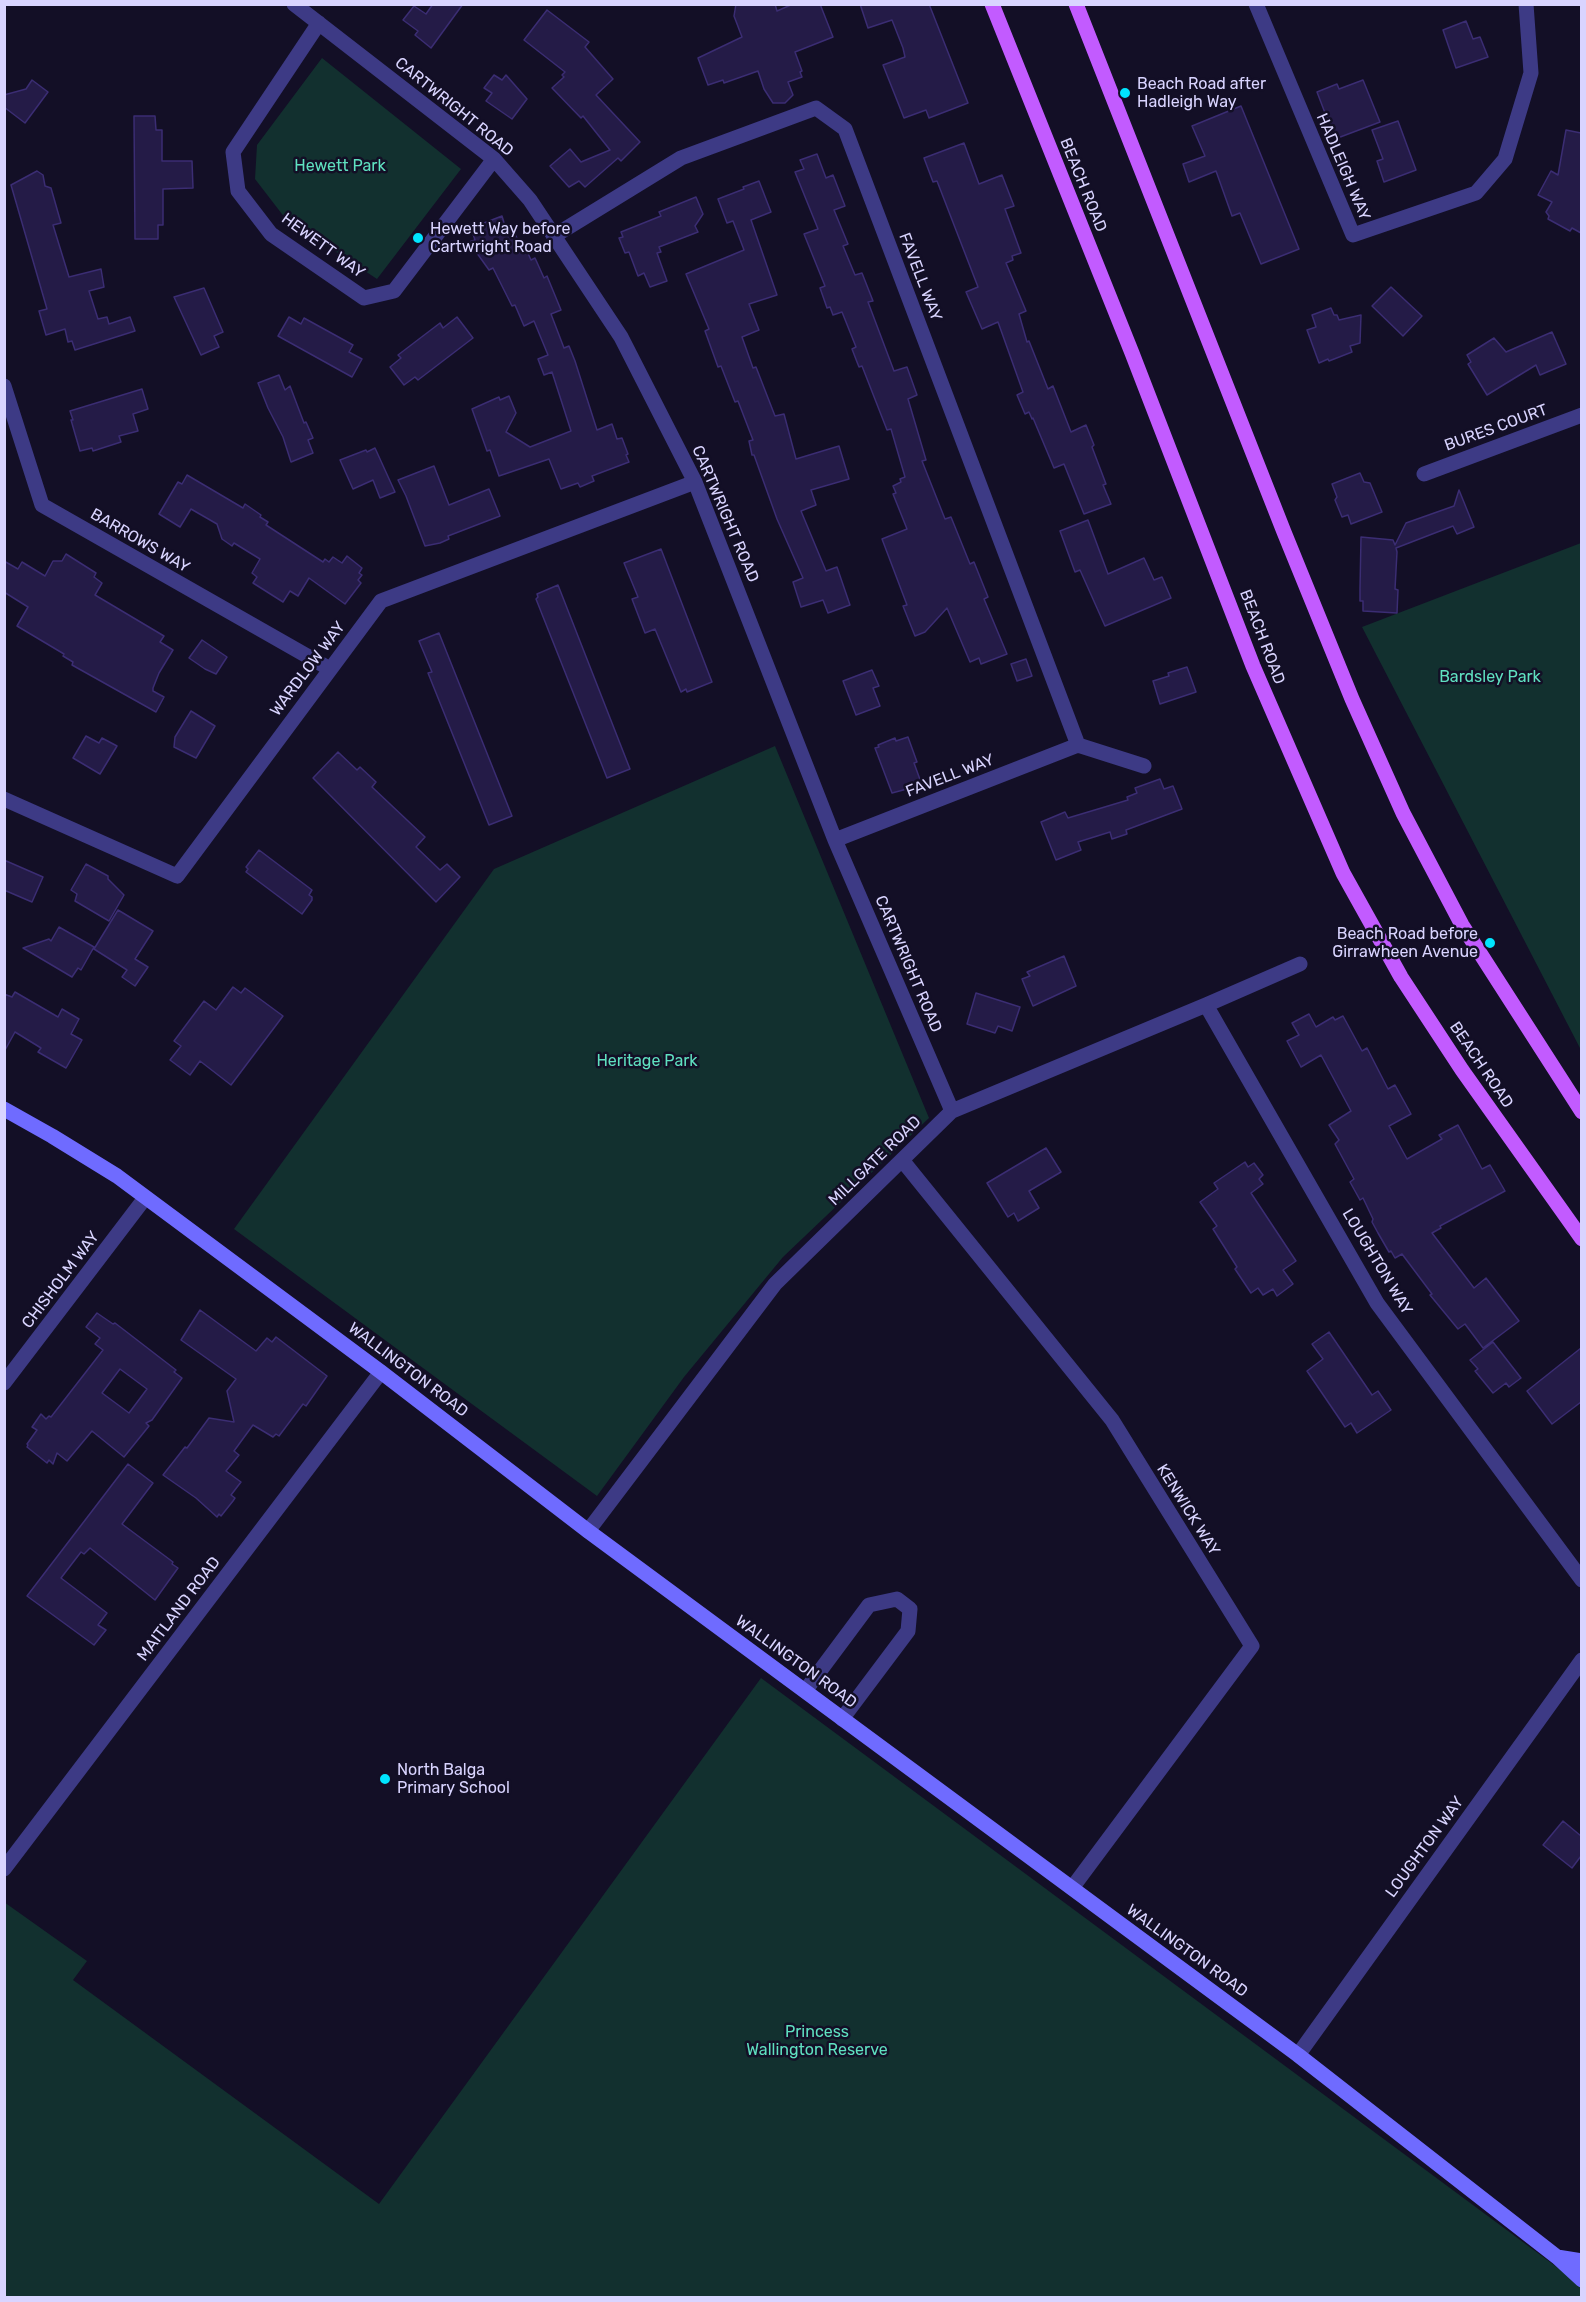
<!DOCTYPE html>
<style>
body{margin:0}
#map{position:relative;width:1586px;height:2302px;overflow:hidden;background:#130f26;font-family:Rubik,sans-serif}
canvas{display:block}
.frame{position:absolute;inset:0;border:6px solid #d9d4ff;pointer-events:none}
</style>
<div id="map">
<canvas width="1586" height="2302"></canvas>
<div class="frame"></div>
</div>
<script>
const c = document.querySelector('canvas').getContext('2d');
c.lineJoin = 'round';
function paint(path, color) { c.fillStyle = color; c.fill(path, 'evenodd'); }
function trace(path, color, width, dash) { c.strokeStyle = color; c.lineWidth = width; c.lineCap = dash ? 'butt' : 'round'; c.setLineDash(dash || []); c.stroke(path); }
function drawText(font, color, halo, rows, align = 'center') {
  c.font = font + ' Rubik,sans-serif'; c.lineWidth = 5; c.setLineDash([]); c.textBaseline = 'middle'; c.strokeStyle = halo; c.fillStyle = color; for (const [text, x, y, turn = 0] of rows) {
    c.save(); c.translate(x, y); c.rotate((+turn || 0) * Math.PI / 180); c.textAlign = isNaN(turn) ? turn : align; if (halo) c.strokeText(text, 0, 0); c.fillText(text, 0, 0); c.restore();
  }
}
paint(new Path2D(`
 M322,58L461,169L377,279L285,218L255,179L257,145Z
 M1581,543V1050L1362,627Z
 M775,746L929,1118L783,1257L684,1377L597,1496L234,1229L494,869Z
 M761,1678L1581,2285V2297H5L4,1902L87,1961L73,1980L379,2204Z`), '#12302f');
const building = new Path2D(`
 M433,4H463L431,48L415,35L418,31L403,20L414,6L426,14Z
 M736,4H775L777,11L793,4H820L833,37L795,52L802,71L800,72L802,77L788,82L793,95L785,103H773L764,89L758,71L724,83L723,80L708,85L698,58L742,37L734,16Z
 M860,4H929L968,103L929,118L926,110L904,118L883,65L905,57L903,48L892,20L868,28Z
 M547,10L589,42L585,47L613,79L596,95L640,142L621,161L618,158L585,187L579,181L569,187L550,166L570,149L581,162L610,150L583,116L581,118L552,88L564,77L562,75L565,72L524,40Z
 M1466,21L1473,39L1480,37L1488,57L1456,68L1443,30Z
 M494,75L502,80L506,75L527,99L512,119L486,101L492,93L484,88Z
 M32,80L48,92L25,123L4,107V95L26,89Z
 M1363,80L1380,122L1335,139L1317,92L1337,84L1339,89Z
 M1241,106L1299,249L1261,264L1240,213L1232,216L1216,171L1189,182L1183,164L1205,156L1192,126Z
 M134,116H155L156,130H162V161H192L193,188L163,189V225H158V239H135Z
 M1398,121L1416,170L1384,182L1377,161L1383,159L1372,130Z
 M1566,130L1581,133V233L1572,228L1570,231L1548,219L1549,216L1546,212L1552,202L1538,195L1551,171L1558,175Z
 M964,143L979,184L1002,175L1014,206L1005,209L1021,253L1012,256L1013,260L1006,263L1026,311L1019,314L1027,342L1029,341L1048,389L1053,386L1071,432L1086,425L1094,445L1092,447L1106,484L1103,485L1111,504L1084,514L1064,464L1054,468L1033,418L1032,419L1029,412L1025,414L1017,395L1023,392L998,322L982,329L966,292L978,287L937,181L933,182L924,158Z
 M817,154L826,178L833,175L845,206L834,210L848,244L843,246L855,275L862,273L873,301L868,302L894,371L907,367L917,395L908,399L926,460L922,461L945,519L951,517L970,564L974,562L988,597L984,599L1007,654L981,664L979,658L970,662L947,608L925,632L915,636L903,606L907,605L882,539L907,529L893,494L896,493L893,486L901,482L900,479L905,477L891,429L887,430L862,366L859,367L857,362L852,349L856,347L842,312L833,315L830,307L827,308L820,288L825,286L804,234L818,229L795,172L804,169L800,160Z
 M37,171L43,175L45,186L51,188L61,223L53,225L69,277L101,269L104,287L89,291L98,319L107,317L109,324L130,317L135,331L75,350L72,341L68,342L65,329L46,335L39,311L47,309L11,185Z
 M759,181L771,212L751,220L777,295L749,304L759,330L742,337L753,368L756,367L775,416L784,414L796,459L839,446L849,479L811,490L816,505L801,511L826,571L837,567L850,605L828,613L823,600L801,607L793,582L803,578L777,519L754,455H752L749,441L753,440L738,401L735,402L721,366L718,367L705,331L709,329L686,274L744,250L733,221L727,223L718,199L744,189L743,187Z
 M696,197L703,214L695,226L698,232L659,247L661,252L657,253L667,281L650,287L644,273L638,276L629,252L625,253L619,238L623,237L621,232L661,216L659,212Z
 M502,216L505,226L510,224L519,242L522,240L531,260L535,258L544,278L547,276L561,310L551,314L564,348L569,346L575,361L597,430L612,424L617,439L622,438L628,454L626,455L629,462L592,476L594,481L580,487L578,483L561,489L549,459L499,476L490,450L487,451L472,409L499,397L500,400L509,396L516,413L506,432L530,447L571,431L552,372L544,375L538,359L548,355L534,321L524,326L515,305L512,306L493,268L489,270L469,242L475,240L471,228Z
 M1391,287L1422,316L1403,336L1372,306Z
 M204,288L223,332L214,336L219,347L201,355L174,297Z
 M1331,308L1334,315H1337L1339,320L1361,315L1360,343L1350,346L1352,352L1329,361L1328,359L1319,363L1307,330L1316,327L1312,315Z
 M289,317L301,324L304,318L353,345L349,352L362,359L352,377L278,336Z
 M457,317L473,338L418,380L415,377L404,385L390,367L401,358L398,355L440,323L443,328Z
 M1552,332L1566,364L1540,375L1536,365L1487,395L1468,364L1471,362L1467,355L1494,338L1506,352Z
 M279,375L285,390L290,386L304,423L306,422L313,438L308,440L313,453L291,462L283,437L268,408L258,383Z
 M142,389L148,409L133,414L138,431L119,436L121,442L93,451L92,448L80,451L71,420H73L70,411Z
 M375,448L395,492L380,498L373,480L353,489L340,460L366,450L367,452Z
 M434,466L449,505L489,489L500,516L448,536L449,539L440,543L425,546L406,496L398,480Z
 M1360,473L1364,482L1370,483L1382,512L1351,524L1348,515L1342,517L1335,500L1337,497L1332,484Z
 M187,475L243,508L245,504L261,515L260,517L268,522L266,525L323,562L325,559L329,562L333,557L342,563L347,556L362,568L359,573L362,575L358,580L361,583L345,604L309,578L298,596L290,591L283,602L253,583L257,577L252,573L260,559L234,543L232,546L222,539L217,524L191,509L180,527L159,514L178,482L182,484Z
 M1459,490L1474,527L1457,534L1453,526L1396,548L1397,552L1395,589L1398,590L1397,613L1363,611V601H1360V589L1361,537L1393,540L1395,545L1406,523L1454,506Z
 M1088,520L1108,574L1144,558L1154,580L1162,577L1171,598L1105,626L1080,570L1075,572L1060,531Z
 M661,549L712,682L687,692L686,689L681,692L655,629L645,633L632,599L638,597L624,563Z
 M66,554L96,573L94,577L102,583L95,595L164,636L160,642L173,650L159,673L153,688V691L164,697L156,712L72,665L73,662L63,656L64,654L17,626L28,607L4,592V561L18,569L22,562L45,576L53,561H62Z
 M558,585L630,769L607,778L536,599L538,597L537,594Z
 M439,633L512,816L489,825L428,673L432,672L419,641Z
 M202,640L227,657L216,674L205,669L189,658Z
 M1026,659L1032,676L1017,681L1011,664Z
 M1187,667L1196,692L1160,704L1153,681L1169,676L1168,673Z
 M872,670L879,686L873,688L880,706L856,715L843,681Z
 M191,711L215,726L196,758L174,747L175,737Z
 M86,736L99,743L102,738L117,746L100,774L73,758Z
 M908,737L917,762L914,763L922,785L892,793L875,748L879,747L878,745L895,738L896,741Z
 M338,752L357,770L360,767L376,782L372,787L425,837L416,847L440,870L447,864L460,877L436,902L313,778Z
 M1160,779L1164,789L1173,786L1182,809L1126,830L1127,834L1112,839L1110,832L1078,842L1081,850L1056,860L1041,822L1065,812L1068,818L1128,800L1127,797L1137,793L1135,788Z
 M259,850L312,890L309,895L312,897V900L302,914L246,872L248,869L246,867Z
 M4,860L43,877L32,902L4,890Z
 M86,864L108,876V879L124,895L109,921L75,901L77,894L71,890Z
 M118,910L153,931L135,959L148,967L135,986L122,977L127,970L94,949Z
 M59,927L94,947L81,970L78,968L72,977L23,948L49,939L51,941Z
 M1064,956L1076,986L1033,1006L1022,979L1030,976L1027,972Z
 M233,987L241,993L245,988L283,1016L231,1085L200,1061L190,1075L170,1060L181,1046L174,1041L204,1001L216,1010Z
 M15,992L58,1017L62,1009L79,1019L71,1034L82,1040L66,1068L38,1052L41,1048L15,1032L4,1052V994L12,997Z
 M976,993L1020,1007L1012,1031L998,1026L995,1033L967,1024Z
 M1309,1014L1316,1027L1333,1017L1335,1020L1343,1016L1362,1051L1367,1048L1388,1089L1395,1085L1411,1114L1389,1126L1407,1159L1442,1139L1439,1135L1458,1125L1482,1169L1490,1165L1505,1191L1440,1226L1441,1228L1432,1233L1474,1288L1486,1278L1519,1321L1483,1348L1465,1324L1458,1329L1430,1295L1432,1294L1402,1254L1395,1258L1391,1251L1389,1252L1378,1233L1372,1222L1373,1219L1363,1198L1360,1200L1350,1182L1354,1179L1335,1144L1339,1140L1329,1125L1351,1111L1321,1055L1301,1067L1287,1041L1299,1035L1292,1023Z
 M1046,1148L1061,1172L1029,1191L1039,1208L1018,1221L1014,1213L1008,1217L987,1183Z
 M1245,1162L1248,1167L1254,1163L1263,1175L1259,1179L1263,1184L1251,1193L1296,1261L1283,1270L1293,1284L1277,1296L1273,1289L1263,1295L1258,1288L1251,1293L1235,1269L1237,1267L1213,1229L1217,1226L1200,1202L1218,1189L1214,1183Z
 M200,1310L256,1351L267,1338L272,1342L276,1337L327,1376L306,1406L303,1404L279,1436L276,1434L273,1437L253,1425L234,1451L239,1455L226,1471L241,1482L231,1495L235,1498L233,1501L221,1516L219,1514L217,1517L196,1498L163,1475L185,1447L187,1448L209,1418L234,1422L227,1391L236,1379L181,1340Z
 M97,1313L113,1324L115,1323L176,1370L174,1372L182,1378L152,1420L146,1423L149,1426L124,1457L92,1431L67,1461L57,1453L53,1464L49,1460L47,1463L27,1447L28,1445L27,1444L37,1430L32,1427L41,1414L46,1419L49,1416L51,1417L103,1350L95,1344L100,1338L86,1327ZM120,1369L147,1389L129,1413L102,1393Z
 M1329,1332L1372,1395L1378,1391L1391,1410L1357,1433L1351,1423L1345,1427L1307,1371L1323,1359L1312,1344Z
 M1493,1342L1521,1378L1509,1387L1506,1383L1493,1393L1475,1371L1478,1369L1470,1360Z
 M1581,1348V1402L1552,1424L1527,1391Z
 M128,1464L153,1483L122,1524L173,1562L172,1564L178,1568L155,1600L90,1548L84,1554L81,1552L61,1578L107,1613L98,1625L106,1630L94,1645L27,1596Z
 M1563,1821L1581,1836V1856L1572,1868L1543,1845Z`);
paint(building, '#241b47');
trace(building, '#3b2d73', 1.5);
trace(new Path2D(`
 M294,4L494,159L530,200L621,337L695,482L835,840L952,1111
 M1256,4L1353,235L1476,193L1505,159L1531,73L1526,4
 M319,23L233,152L238,191L271,234L364,298L394,291L494,159
 M554,236L681,158L816,108L845,129L1078,745L835,840
 M4,386L42,505L330,669
 M1424,474L1582,415
 M1078,745L1144,766
 M4,799L177,876L381,601L695,482
 M1206,1005L1377,1303L1582,1580
 M902,1160L1112,1420L1252,1646L1072,1888
 M4,1383L145,1198
 M588,1531L775,1284L952,1111L1206,1005L1300,964
 M805,1691L869,1605L897,1599L910,1609L908,1631L842,1719
 M4,1869L381,1372
 M1298,2055L1582,1660`), '#3d3a85', 15);
trace(new Path2D(`
 M4,1109L52,1136L117,1176L381,1372L588,1531L1298,2055L1557,2257L1582,2280
 M1557,2257L1582,2261`), '#6f6bff', 15);
trace(new Path2D(`
 M992,4L1132,353L1253,666L1343,873L1401,977L1462,1070L1582,1239
 M1076,4L1284,532L1352,699L1403,813L1462,925L1582,1112`), '#c25bff', 15);
for (const [x, y, r, color] of [
 [1125,93,6,"#00e5ff"],
 [418,238,6,"#00e5ff"],
 [1490,943,6,"#00e5ff"],
 [385,1779,6,"#00e5ff"]
]) { const dot = new Path2D(); dot.arc(x, y, r, 0, 2 * Math.PI); c.fillStyle = color; c.fill(dot); trace(dot, '#130f26', 2); }
drawText('16px', '#d9d4ff', '#130f26', [
 ["Beach Road after",1137,84],
 ["Hadleigh Way",1137,102],
 ["Hewett Way before",430,229],
 ["Cartwright Road",430,247],
 ["Beach Road before",1478,934,"right"],
 ["Girrawheen Avenue",1478,952,"right"],
 ["North Balga",397,1770],
 ["Primary School",397,1788]
], 'left');
drawText('16px', '#d9d4ff', '#130f26', [
 ["CARTWRIGHT ROAD",454,107,39],
 ["HADLEIGH WAY",1343,167,67],
 ["BEACH ROAD",1083,185,68],
 ["HEWETT WAY",323,246,36],
 ["FAVELL WAY",920,277,69],
 ["BURES COURT",1496,428,-20],
 ["CARTWRIGHT ROAD",725,514,67],
 ["BARROWS WAY",140,541,30],
 ["BEACH ROAD",1262,637,69],
 ["WARDLOW WAY",308,669,-53],
 ["FAVELL WAY",950,776,-21],
 ["CARTWRIGHT ROAD",908,964,67],
 ["BEACH ROAD",1481,1065,56],
 ["MILLGATE ROAD",875,1161,-44],
 ["LOUGHTON WAY",1377,1262,59],
 ["CHISHOLM WAY",61,1280,-53],
 ["WALLINGTON ROAD",408,1370,37],
 ["KENWICK WAY",1188,1510,58],
 ["MAITLAND ROAD",179,1609,-53],
 ["WALLINGTON ROAD",796,1662,36],
 ["LOUGHTON WAY",1425,1847,-54],
 ["WALLINGTON ROAD",1187,1951,36]
]);
drawText('16px', '#5fe0c0', '#130f26', [
 ["Hewett Park",340,166],
 ["Bardsley Park",1490,677],
 ["Heritage Park",647,1061],
 ["Princess",817,2032],
 ["Wallington Reserve",817,2050]
]);
</script>
